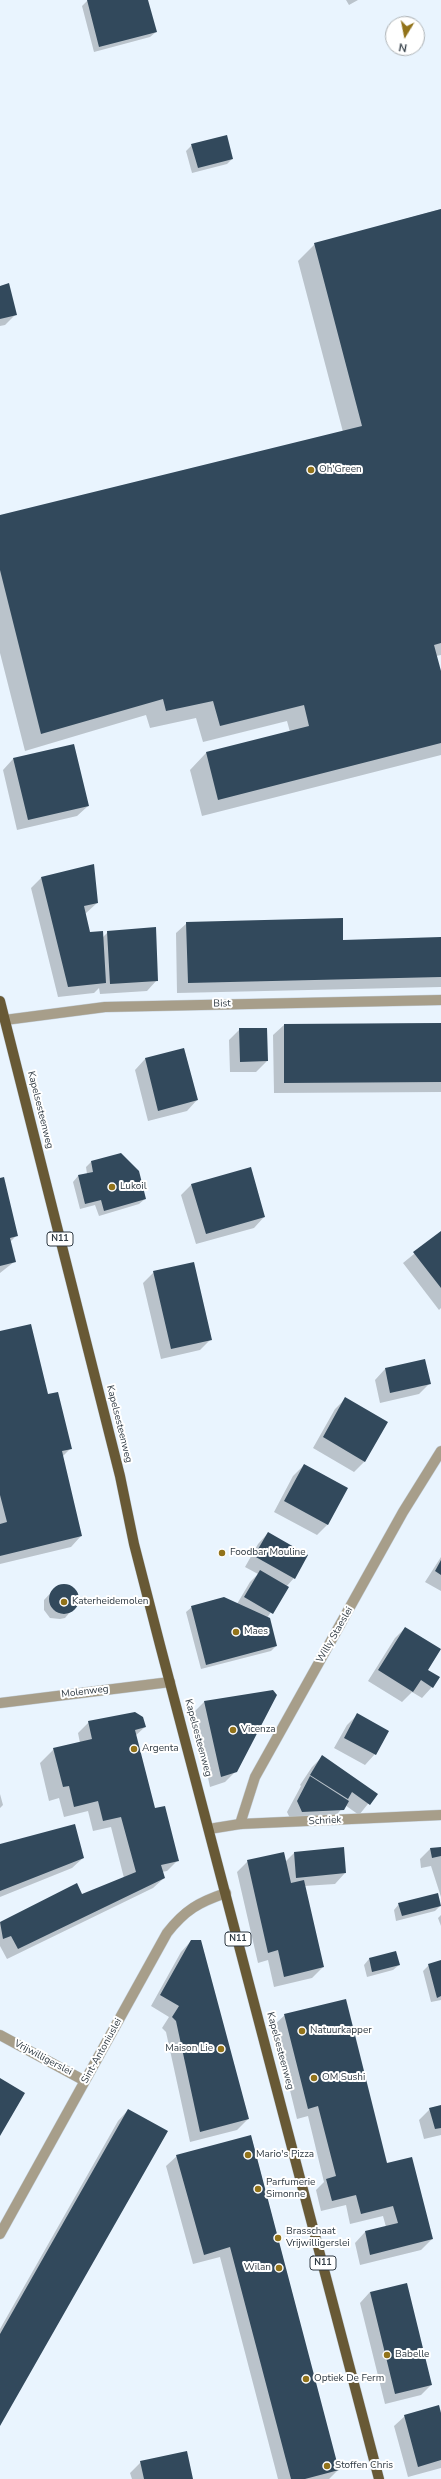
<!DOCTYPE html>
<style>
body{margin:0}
#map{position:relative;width:441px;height:2479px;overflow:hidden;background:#e9f4fe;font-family:"Nunito Sans",sans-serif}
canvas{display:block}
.north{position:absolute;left:385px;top:16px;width:40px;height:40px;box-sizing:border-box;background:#fff;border:1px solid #acb1b4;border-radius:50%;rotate:190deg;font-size:11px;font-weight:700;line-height:16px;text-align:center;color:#303b44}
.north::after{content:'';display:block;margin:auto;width:14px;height:18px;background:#92731a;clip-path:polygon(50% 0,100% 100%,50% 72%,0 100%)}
</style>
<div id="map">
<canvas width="441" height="2479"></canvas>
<div class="north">N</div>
</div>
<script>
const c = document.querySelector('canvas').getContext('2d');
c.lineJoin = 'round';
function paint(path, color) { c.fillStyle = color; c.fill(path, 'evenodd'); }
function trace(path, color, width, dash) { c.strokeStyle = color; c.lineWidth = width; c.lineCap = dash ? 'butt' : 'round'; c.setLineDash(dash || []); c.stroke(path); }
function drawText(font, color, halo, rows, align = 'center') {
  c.font = font + ' "Nunito Sans",sans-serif'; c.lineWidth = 4; c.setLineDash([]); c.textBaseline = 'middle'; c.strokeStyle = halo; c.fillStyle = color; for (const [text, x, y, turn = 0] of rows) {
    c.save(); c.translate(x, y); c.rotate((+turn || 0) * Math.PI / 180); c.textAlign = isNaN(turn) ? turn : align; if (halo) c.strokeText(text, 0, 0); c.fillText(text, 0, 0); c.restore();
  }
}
paint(new Path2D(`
 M88,0H147L156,32L150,37L94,52L82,6Z
 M346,0H358L349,5Z
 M192,145L232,159L227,164L192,173L186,151Z
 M441,209V655L436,656L441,675V755L202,816L190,770L206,753L290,732L287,721L203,742L196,718L150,728L146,715L25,751L0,653V516L343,432L298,261L315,244Z
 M0,287L16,314L5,325L0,326Z
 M13,759L88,806L77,816L17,830L3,770Z
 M41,878L97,903L85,914L89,933L103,937L108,932L157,980L147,991L100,994L99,988L94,993L58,997L31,888Z
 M187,923L342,941L441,938V987L177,993L176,933Z
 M441,1023V1092L274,1093L273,1035L284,1025Z
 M240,1029H266L267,1061L256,1072H230L229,1040Z
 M184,1049L197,1100L187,1111L148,1121L135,1070L145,1059Z
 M121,1154L145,1199L139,1204L99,1216L95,1205L80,1209L73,1182L78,1176L87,1174L86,1167L91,1162Z
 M0,1179L17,1235L10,1242L14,1262L0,1273Z
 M192,1184L264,1217L254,1228L196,1244L181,1195Z
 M441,1232V1308L439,1310L403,1263Z
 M154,1272L211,1339L200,1350L161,1359L143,1283Z
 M0,1332L47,1396L70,1449L62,1457L81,1536L71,1547L0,1564Z
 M385,1369L430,1383L419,1394L380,1403L375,1380Z
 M345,1399L365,1461L354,1472L313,1448L335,1409Z
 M304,1465L328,1524L317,1535L274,1512L293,1476Z
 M268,1533L294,1578L286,1587L287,1588L267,1618L276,1646L271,1651L201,1669L186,1612L192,1607L237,1604L250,1582L258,1574L245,1567L258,1544Z
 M441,1557V1591L425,1582Z
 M57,1586H67L77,1595V1604L65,1618L60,1619L50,1618L44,1610V1600Z
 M405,1628L427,1670L432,1687L422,1698L412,1692L402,1702L368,1681L395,1638Z
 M273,1691L236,1771L225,1782L210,1787L194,1712L204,1702Z
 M357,1715L375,1754L365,1765L334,1748L347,1725Z
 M89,1722L145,1727L135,1736L154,1809L178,1860L167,1871L162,1872L164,1878L153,1888L7,1959L0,1946V1923L77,1884L81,1895L124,1878L111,1827L93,1831L88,1811L64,1817L59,1798L49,1801L40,1763L54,1749L80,1743L78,1733Z
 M322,1757L376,1794L359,1815L345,1805L332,1820L292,1822L287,1812L301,1786L300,1785L312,1767Z
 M0,1794L3,1805L0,1808Z
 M0,1846L83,1858L72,1868L0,1897Z
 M343,1848L345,1873L335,1884L304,1886L323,1967L312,1978L274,1987L268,1960L258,1963L237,1872L248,1861L285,1862L294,1853Z
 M441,1848V1897L431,1866L421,1868L420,1859L430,1849Z
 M399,1904L440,1906L435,1911L396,1921L394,1910Z
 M441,1915V1926L438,1918Z
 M191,1941L248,2119L237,2130L190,2142L166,2032L162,2028L169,2017L151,2006L181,1952Z
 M369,1959L399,1965L393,1970L367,1977L364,1965Z
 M441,1962V2000L431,2002L423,1971L429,1965Z
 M285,2015L386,2165L432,2239L421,2250L360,2265L355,2243L365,2232L386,2227L383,2216L350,2224L346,2205L321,2211L316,2190L324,2182L308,2116L297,2119L274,2025Z
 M441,2106V2135L424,2139L419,2120L430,2109Z
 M128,2110L0,2424V2329L118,2121Z
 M251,2136L338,2470L329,2479H278L220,2257L193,2264L166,2166L177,2156Z
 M370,2292L431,2385L421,2395L385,2404L360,2303Z
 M405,2416L441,2417V2468L408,2477L394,2426Z
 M141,2462L192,2479H132L130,2473Z`), '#0003');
paint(new Path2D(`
 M87,0H148L157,32L99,47Z
 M227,135L233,159L198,168L191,144Z
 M441,209V643L434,645L441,671V743L218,800L206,752L309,726L304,705L220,726L213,701L166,711L163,699L41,734L0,570V515L362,426L314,243Z
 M9,283L17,315L0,319V286Z
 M74,744L89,806L28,820L13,758Z
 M94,864L98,903L84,906L90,932L103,931L106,983L68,987L41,877Z
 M343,918V940L441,937V977L188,983L186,922Z
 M156,927L158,981L110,984L107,931Z
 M441,1023V1082L284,1083V1024Z
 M239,1028H267L268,1061L240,1062Z
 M184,1048L198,1100L158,1111L145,1058Z
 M121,1153L139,1171L146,1199L104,1211L101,1200L85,1204L78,1175L93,1172L91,1161Z
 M251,1167L265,1217L206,1234L191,1184Z
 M4,1177L18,1236L10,1238L16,1262L0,1266V1178Z
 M441,1231V1288L413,1252Z
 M194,1262L212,1340L171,1349L153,1271Z
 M31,1324L48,1394L58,1392L72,1449L62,1451L82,1536L0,1556V1524L7,1522L0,1495V1331Z
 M425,1359L431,1384L390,1393L385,1368Z
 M345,1397L388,1422L365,1462L323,1437Z
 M304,1464L348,1488L328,1525L284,1501Z
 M268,1532L308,1555L295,1579L254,1556Z
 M441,1560V1575L435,1571Z
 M260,1570L289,1587L273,1614L244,1597Z
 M49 1599a15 15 0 1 1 30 0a15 15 0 1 1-30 0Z
 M224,1597L270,1618L277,1646L206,1665L191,1606Z
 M405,1627L441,1649L428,1670L440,1677L433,1688L421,1680L413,1692L378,1670Z
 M273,1690L277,1695L237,1772L221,1777L204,1701Z
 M135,1712L143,1717L146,1727L135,1730L155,1808L165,1806L179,1861L161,1865L165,1878L18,1949L11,1936L3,1939L0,1922L77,1883L82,1894L136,1872L121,1817L103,1821L98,1801L74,1807L69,1786L63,1787L53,1748L92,1739L88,1721Z
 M357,1713L389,1731L376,1755L344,1738Z
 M322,1755L378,1794L370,1805L352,1792L348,1799L310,1775Z
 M310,1776L349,1801L344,1810L302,1812L297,1801Z
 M75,1824L84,1858L0,1891V1844Z
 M344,1847L346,1873L296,1878L294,1852Z
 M441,1847V1856L432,1858L430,1848Z
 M284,1852L291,1883L304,1880L324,1967L284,1977L278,1950L268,1953L247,1860Z
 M438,1893L441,1906L402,1916L398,1903Z
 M191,1940H201L249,2119L200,2132L176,2021L172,2017L179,2006L160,1995Z
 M396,1951L400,1965L372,1972L369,1958Z
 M441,1960V1996L437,1998L428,1964Z
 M346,1999L387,2163L412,2157L433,2239L370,2255L365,2231L398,2223L393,2206L361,2214L356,2195L332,2201L326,2179L336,2176L318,2106L308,2109L284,2014Z
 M0,2078L25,2093L0,2136Z
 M441,2105V2128L435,2129L429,2108Z
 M128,2109L168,2131L0,2426V2334Z
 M251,2135L339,2470L305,2479H291L230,2247L204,2255L176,2155Z
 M407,2283L432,2385L395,2394L370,2292Z
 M439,2405L441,2413V2460L418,2467L404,2415Z
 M187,2451L193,2479H144L140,2461Z`), '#32495c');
const minor = new Path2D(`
 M5,1020L105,1007L441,1000
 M240,1824L255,1777L403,1512L441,1451
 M0,2035L85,2081
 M0,2234L167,1933C185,1910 199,1902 226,1893`);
const tertiary = new Path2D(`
 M0,1703L170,1682
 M209,1829L240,1824L441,1815`);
const primary = new Path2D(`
 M0,1001L120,1476L134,1544L160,1645L379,2479`);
trace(minor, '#c4cfd9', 11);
trace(tertiary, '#c4cfd9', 11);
trace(primary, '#c4cfd9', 11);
trace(minor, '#a79e8a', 10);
trace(tertiary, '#a79e8a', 10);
trace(primary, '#685935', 10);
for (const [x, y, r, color] of [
 [311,470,4,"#92731a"],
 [112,1187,4,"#92731a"],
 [222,1553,4,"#92731a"],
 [64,1602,4,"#92731a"],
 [236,1632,4,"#92731a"],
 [233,1730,4,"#92731a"],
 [134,1749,4,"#92731a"],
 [302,2031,4,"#92731a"],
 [221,2049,4,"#92731a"],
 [314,2078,4,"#92731a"],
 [248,2155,4,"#92731a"],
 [258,2189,4,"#92731a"],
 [278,2238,4,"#92731a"],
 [279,2268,4,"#92731a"],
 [387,2355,4,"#92731a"],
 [306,2379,4,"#92731a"],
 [327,2466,4,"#92731a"]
]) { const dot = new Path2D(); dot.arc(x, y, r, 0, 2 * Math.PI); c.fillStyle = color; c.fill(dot); trace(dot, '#fff', 1.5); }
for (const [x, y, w] of [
 [60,1239,26],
 [238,1939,26],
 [323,2263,26]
]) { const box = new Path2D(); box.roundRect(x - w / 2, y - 7, w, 14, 3); c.fillStyle = '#fff'; c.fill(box); trace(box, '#303b44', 1); }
drawText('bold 9px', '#303b44', null, [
 ["N11",60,1239],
 ["N11",238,1939],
 ["N11",323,2263]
]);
drawText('10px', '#303b44', '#fff', [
 ["Oh'Green",319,470],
 ["Lukoil",120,1187],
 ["Foodbar Mouline",230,1553],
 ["Katerheidemolen",72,1602],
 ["Maes",244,1632],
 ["Vicenza",241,1730],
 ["Argenta",142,1749],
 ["Natuurkapper",310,2031],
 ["Maison Lie",213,2049,"right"],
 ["OM Sushi",322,2078],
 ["Mario's Pizza",256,2155],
 ["Parfumerie",266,2183],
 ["Simonne",266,2195],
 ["Brasschaat",286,2232],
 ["Vrijwilligerslei",286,2244],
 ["Wilan",271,2268,"right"],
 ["Babelle",395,2355],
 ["Optiek De Ferm",314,2379],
 ["Stoffen Chris",335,2466]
], 'left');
drawText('10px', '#303b44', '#fff', [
 ["Bist",222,1004,-1],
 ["Kapelsesteenweg",40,1110,76],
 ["Kapelsesteenweg",119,1424,76],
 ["Willy Staeslei",335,1635,-60],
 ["Molenweg",85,1692,-7],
 ["Kapelsesteenweg",198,1738,75],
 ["Schriek",325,1821,-3],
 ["Sint-Antoniuslei",102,2051,-61],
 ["Kapelsesteenweg",280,2051,75],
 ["Vrijwilligerslei",43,2058,28]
]);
</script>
